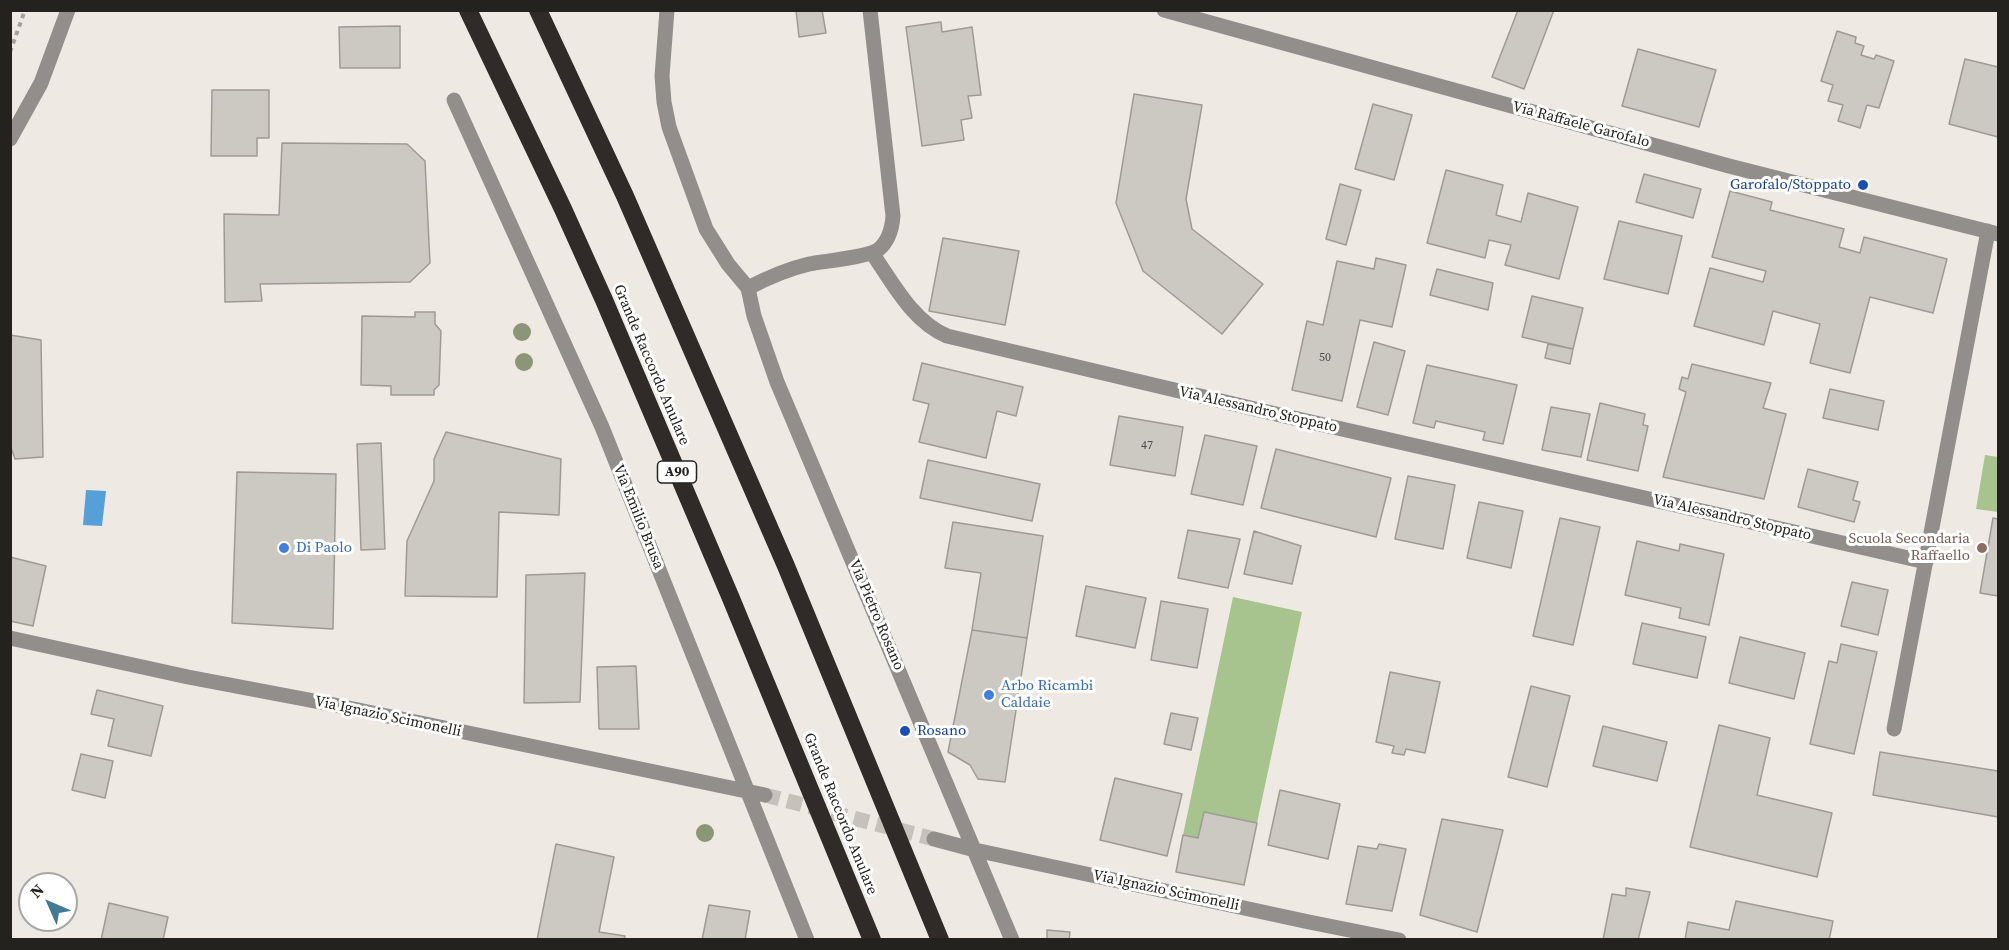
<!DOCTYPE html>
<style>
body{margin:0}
#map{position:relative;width:2009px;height:950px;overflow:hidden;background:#eeeae3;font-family:"Source Serif 4",serif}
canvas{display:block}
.frame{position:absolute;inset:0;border:12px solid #23221f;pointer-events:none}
.north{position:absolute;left:18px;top:872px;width:60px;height:60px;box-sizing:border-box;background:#fff;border:2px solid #a7a7a5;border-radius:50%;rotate:315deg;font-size:16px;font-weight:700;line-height:24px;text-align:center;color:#23221f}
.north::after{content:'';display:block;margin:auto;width:21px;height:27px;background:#407b93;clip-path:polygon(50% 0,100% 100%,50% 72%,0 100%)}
</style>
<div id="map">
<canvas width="2009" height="950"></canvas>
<div class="frame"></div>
<div class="north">N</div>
</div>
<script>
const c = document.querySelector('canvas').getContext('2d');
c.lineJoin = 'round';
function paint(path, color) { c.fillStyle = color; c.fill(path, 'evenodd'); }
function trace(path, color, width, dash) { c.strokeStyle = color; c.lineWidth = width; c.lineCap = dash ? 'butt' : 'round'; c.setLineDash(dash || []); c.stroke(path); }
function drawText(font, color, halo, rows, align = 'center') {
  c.font = font + ' "Source Serif 4",serif'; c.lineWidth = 6; c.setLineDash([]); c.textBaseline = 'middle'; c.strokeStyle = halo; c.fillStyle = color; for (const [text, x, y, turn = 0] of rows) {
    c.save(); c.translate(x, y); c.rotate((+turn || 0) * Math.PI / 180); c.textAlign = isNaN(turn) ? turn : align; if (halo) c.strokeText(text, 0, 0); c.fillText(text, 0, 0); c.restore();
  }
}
paint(new Path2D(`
 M1985,455L1998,457V512L1976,509Z
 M1233,597L1302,612L1257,823L1204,812L1198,838L1183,835Z`), '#a7c48e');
paint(new Path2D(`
 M86,490L106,491L102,526L83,525Z`), '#55a0d8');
const building = new Path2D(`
 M796,10H822L826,33L799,37Z
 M1518,10H1554L1524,89L1492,77Z
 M941,22L942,32L972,27L981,95L968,96L972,118L961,120L964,140L922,146L906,27Z
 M400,26V68H340L339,27Z
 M1837,31L1856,37L1855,43L1864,46L1861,55L1874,59L1876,55L1894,61L1879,108L1867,105L1860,128L1838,121L1843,105L1828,101L1833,85L1821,81Z
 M1638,49L1716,70L1699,127L1622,106Z
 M1965,59L1998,67V137L1949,124Z
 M212,90H269V138H257V156H211Z
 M1134,94L1202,105L1186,199L1192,229L1263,284L1222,334L1143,271L1116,203Z
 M1373,104L1412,115L1394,180L1355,169Z
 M282,143L407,144L425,161L430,263L410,282L260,284L262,301L225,302L224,214L279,215Z
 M1446,170L1503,185L1496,215L1521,222L1528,193L1578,207L1559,279L1505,265L1511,245L1489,240L1485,258L1427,243Z
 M1644,174L1701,189L1693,218L1636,202Z
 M1340,184L1361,190L1346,245L1326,239Z
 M1730,191L1772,202L1770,210L1844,229L1839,247L1860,253L1864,237L1947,259L1933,313L1870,297L1850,373L1810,363L1820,324L1773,311L1764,345L1694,326L1710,268L1763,282L1766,271L1712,257Z
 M1619,221L1682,236L1668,294L1604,279Z
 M943,238L1019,251L1005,325L929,311Z
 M1376,258L1406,265L1392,327L1360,320L1342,401L1292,390L1307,321L1323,325L1337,261L1374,269Z
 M1437,269L1493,283L1488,310L1430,295Z
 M1532,296L1583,308L1573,349L1522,337Z
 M415,312H435V324L441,331L439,385L434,390V395H391V386L361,385L362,316L415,317Z
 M10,335L41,340L43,457L15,459L10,445Z
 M1374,342L1405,351L1388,415L1357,407Z
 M1548,344L1573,349L1570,364L1545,358Z
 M922,363L1023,387L1016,416L997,411L986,458L919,442L929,404L913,400Z
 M1692,364L1771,383L1763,408L1786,414L1764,499L1663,477L1686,392L1679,389L1682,377L1688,379Z
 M1427,365L1517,385L1503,444L1483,440L1485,432L1436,421L1434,428L1413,423Z
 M1830,389L1884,401L1878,430L1823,418Z
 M1600,403L1645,414L1643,425L1648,426L1638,471L1587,460Z
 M1551,407L1590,414L1581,457L1542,450Z
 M1119,416L1183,427L1175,476L1110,465Z
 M446,432L561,459L559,515L499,512L497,597L405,596L407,541L434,481V459Z
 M1205,435L1257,446L1243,505L1191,494Z
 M381,443L385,549L361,550L357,444Z
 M1276,449L1391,478L1376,537L1261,508Z
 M928,460L1040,484L1032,521L920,498Z
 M1808,469L1858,482L1853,500L1860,502L1854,522L1798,507Z
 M237,472L336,474L333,629L232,623Z
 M1408,476L1455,485L1443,549L1395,539Z
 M1479,502L1523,511L1511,568L1467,558Z
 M1560,518L1600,527L1573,645L1533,636Z
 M1993,518L1998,519V596L1980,593Z
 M953,522L1043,536L1027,638L972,630L981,573L945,568Z
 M1188,530L1240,539L1228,588L1178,578Z
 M1254,531L1301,546L1292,584L1244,574Z
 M1637,541L1679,551L1680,544L1724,554L1709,625L1679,618L1681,608L1625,595Z
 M10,557L46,566L33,626L10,621Z
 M585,573L580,702L524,703L526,575Z
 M1852,582L1888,590L1878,635L1841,626Z
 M1086,586L1146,598L1135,648L1076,636Z
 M1161,601L1208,609L1197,668L1151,660Z
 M1642,623L1706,637L1697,678L1633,664Z
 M972,630L1027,638L1005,782L978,779L970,765L948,752Z
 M1740,637L1805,653L1794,699L1729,683Z
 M1841,644L1877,652L1854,754L1810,744L1829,661L1837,663Z
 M636,666L639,729H599L597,667Z
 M1390,672L1440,682L1425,753L1406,749L1404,755L1392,753L1394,746L1376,742Z
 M1531,686L1570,696L1547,787L1508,777Z
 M97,690L163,706L151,756L108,746L114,719L91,714Z
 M1171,713L1198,718L1191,750L1164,744Z
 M1719,725L1770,738L1757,795L1832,813L1817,877L1690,847Z
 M1603,726L1667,742L1657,781L1593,766Z
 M1880,752L1998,771V817L1873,795Z
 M81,754L113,761L105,798L72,790Z
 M1115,778L1182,794L1167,856L1100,840Z
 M1280,790L1340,804L1328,859L1268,845Z
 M1204,812L1257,823L1244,885L1176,872L1183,835L1198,838Z
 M1442,819L1503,830L1477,932L1420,915Z
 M556,844L614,857L599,932L625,936L624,940H537Z
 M1379,844L1406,849L1392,911L1346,904L1358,846L1377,849Z
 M1626,888L1650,892L1638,940H1603L1612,894L1626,896Z
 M1736,901L1833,921L1829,940H1685L1688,922L1729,930Z
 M109,903L168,917L163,940H101Z
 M709,905L750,911L745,940H702Z
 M1047,930L1070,932L1069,940H1047Z`);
paint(building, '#ccc8c2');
trace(building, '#9e9b95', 1.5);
trace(new Path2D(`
 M765,795L934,839`), '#c5c2bc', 15, [15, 8]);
trace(new Path2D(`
 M10,52L25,10`), '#a2a09a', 4, [4.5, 4.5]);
trace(new Path2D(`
 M667,10L662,76L664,102L669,127L706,229L728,264L748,288L754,316L777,382L1012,940
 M1164,10L1729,166L1998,234
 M454,100L602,427L807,940
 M872,253C893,283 912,321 947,336L1276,414L1926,562
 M748,288C767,278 788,269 809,264C825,261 867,257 878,250C888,242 892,229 893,216L870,10
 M10,638L188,677L325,703L765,795
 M1894,729L1988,231
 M934,839L975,850L1309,922L1399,940`), '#918e8c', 15);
trace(new Path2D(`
 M10,139L41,83L68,10`), '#918e8c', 15);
trace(new Path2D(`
 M468,10L563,209L604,300L730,596L872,940
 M538,10L625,196L786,566L940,940`), '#302b28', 18);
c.fillStyle = '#8a9676';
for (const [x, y] of [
 [522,332],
 [524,362],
 [705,833]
]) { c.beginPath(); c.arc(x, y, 9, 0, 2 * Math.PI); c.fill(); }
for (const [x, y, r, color] of [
 [1863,185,6,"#1a4fb4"],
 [284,548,6,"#3f7fe0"],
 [1982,548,6,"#8d6e63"],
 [989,695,6,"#3f7fe0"],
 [905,731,6,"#1a4fb4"]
]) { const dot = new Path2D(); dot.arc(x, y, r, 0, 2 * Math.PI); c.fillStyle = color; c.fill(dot); trace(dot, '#fff', 2); }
drawText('12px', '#4d4c48', null, [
 ["50",1325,358],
 ["47",1147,446]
]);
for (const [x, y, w] of [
 [677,472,39]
]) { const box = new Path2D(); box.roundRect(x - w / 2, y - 11, w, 22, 4.5); c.fillStyle = '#fff'; c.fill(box); trace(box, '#23221f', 1.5); }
drawText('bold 14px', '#23221f', null, [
 ["A90",677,472]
]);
drawText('15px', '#23221f', '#fff', [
 ["Via Raffaele Garofalo",1581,125,15],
 ["Grande Raccordo Anulare",651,365,67],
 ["Via Alessandro Stoppato",1258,410,13],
 ["Via Emilio Brusa",638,517,68],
 ["Via Alessandro Stoppato",1732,518,13],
 ["Via Pietro Rosano",876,615,67],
 ["Via Ignazio Scimonelli",388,717,12],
 ["Grande Raccordo Anulare",840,814,68],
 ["Via Ignazio Scimonelli",1166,891,12]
]);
drawText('15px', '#164399', '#fff', [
 ["Garofalo/Stoppato",1851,185],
 ["Rosano",917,731,"left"]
], 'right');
drawText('15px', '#785e54', '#fff', [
 ["Scuola Secondaria",1970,539],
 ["Raffaello",1970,556]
], 'right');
drawText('15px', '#366cbe', '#fff', [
 ["Di Paolo",296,548],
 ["Arbo Ricambi",1001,686],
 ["Caldaie",1001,703]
], 'left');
</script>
